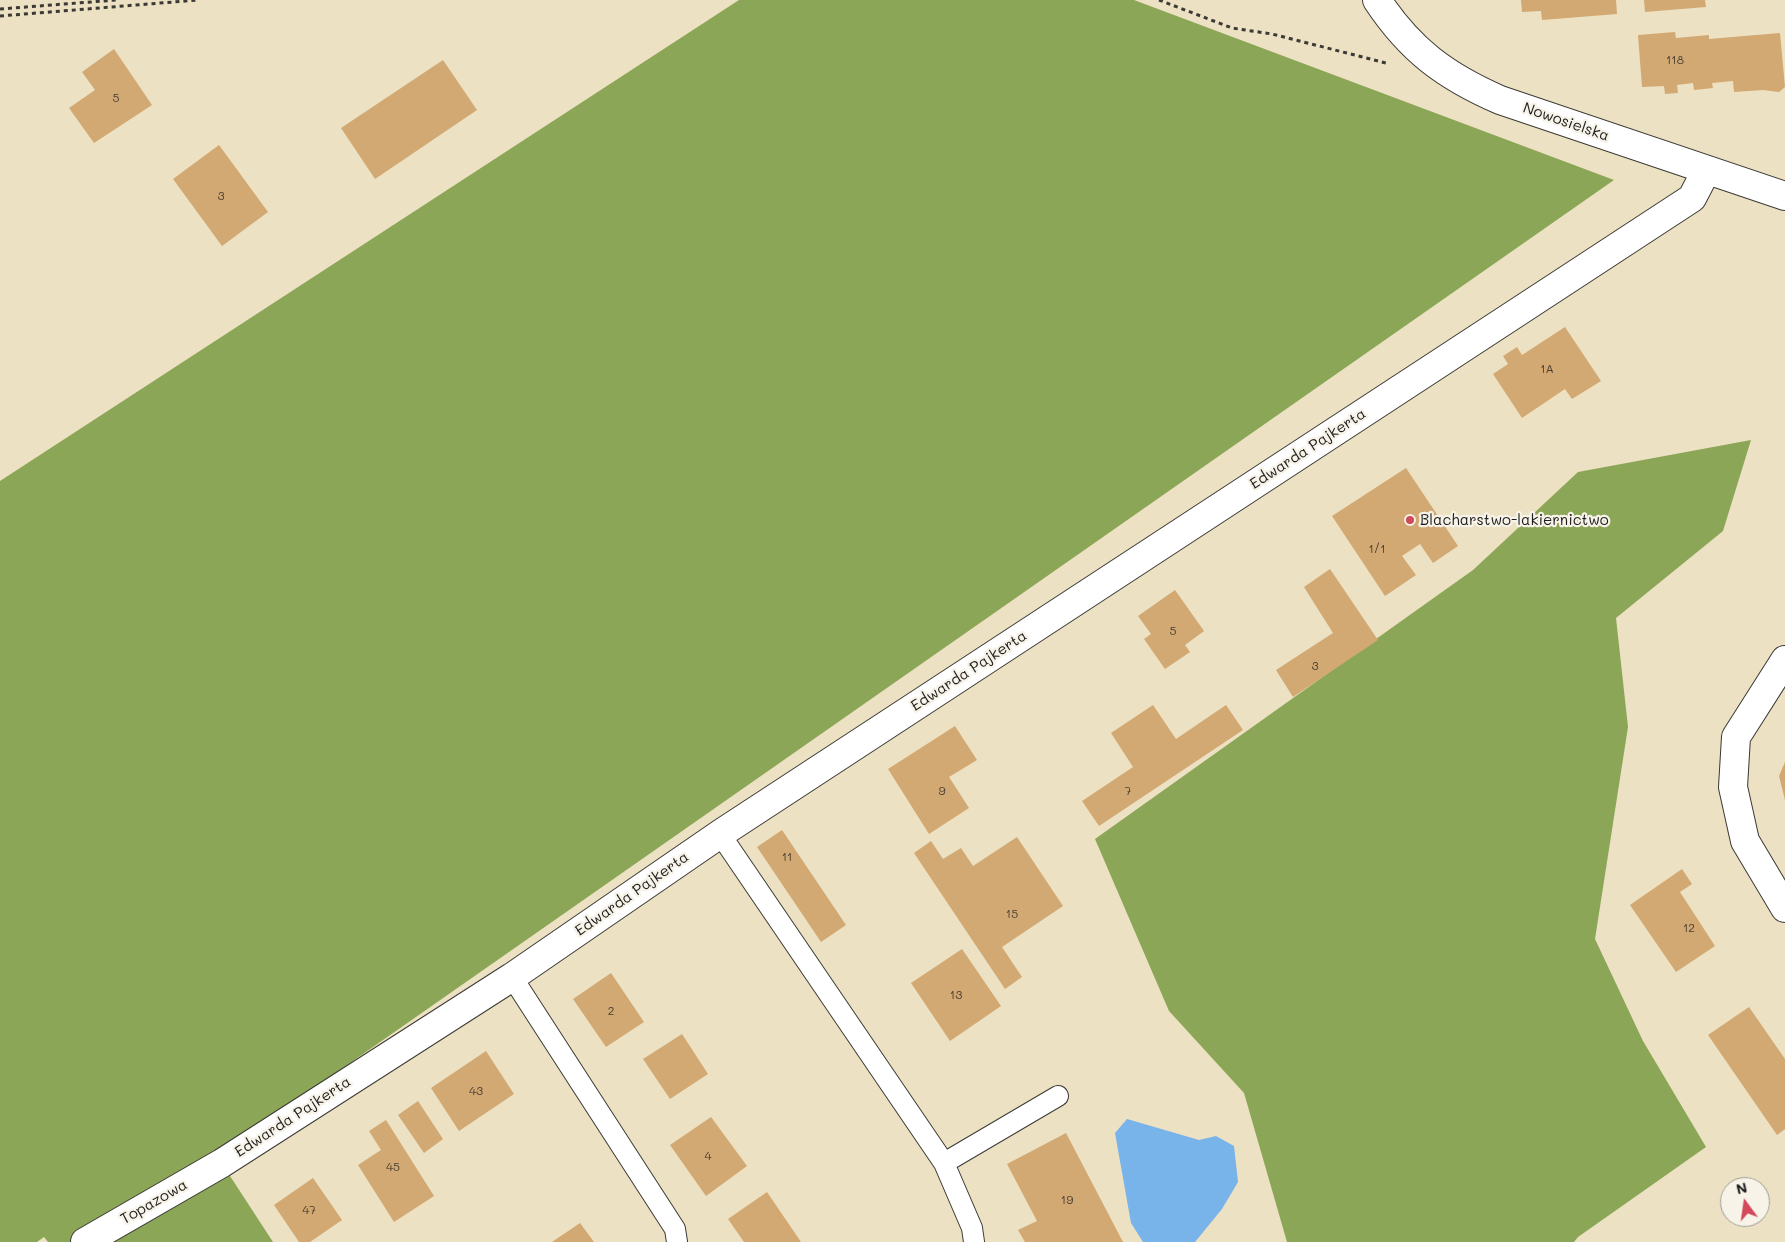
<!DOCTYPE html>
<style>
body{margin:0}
#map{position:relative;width:1785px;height:1242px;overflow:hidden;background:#ece1c2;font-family:Mali,sans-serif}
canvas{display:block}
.north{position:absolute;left:1720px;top:1177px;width:50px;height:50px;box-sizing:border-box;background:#f7f3e8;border:1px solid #9f9d96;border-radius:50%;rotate:346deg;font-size:14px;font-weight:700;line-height:20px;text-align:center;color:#1c1c1c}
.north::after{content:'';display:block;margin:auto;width:18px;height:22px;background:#d1495b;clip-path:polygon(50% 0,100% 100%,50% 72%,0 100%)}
</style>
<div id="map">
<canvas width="1785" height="1242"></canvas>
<div class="north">N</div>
</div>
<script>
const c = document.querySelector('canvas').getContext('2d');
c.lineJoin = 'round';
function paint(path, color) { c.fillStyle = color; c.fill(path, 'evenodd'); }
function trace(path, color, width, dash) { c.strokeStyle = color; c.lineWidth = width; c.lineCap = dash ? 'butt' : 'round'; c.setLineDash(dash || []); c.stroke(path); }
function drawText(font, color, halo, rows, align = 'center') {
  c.font = font + ' Mali,sans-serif'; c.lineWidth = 4.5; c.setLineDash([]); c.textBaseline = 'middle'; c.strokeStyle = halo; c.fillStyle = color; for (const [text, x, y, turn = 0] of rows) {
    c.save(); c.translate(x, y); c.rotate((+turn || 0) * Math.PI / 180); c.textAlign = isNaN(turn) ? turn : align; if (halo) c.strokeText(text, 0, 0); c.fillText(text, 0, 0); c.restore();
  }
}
paint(new Path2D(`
 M739,0H1134L1614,180L217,1156L273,1242H48L44,1237L37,1242H0V481Z
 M1751,440L1723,531L1616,618L1628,727L1595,939L1643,1041L1706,1147L1578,1237L1574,1242H1287L1244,1093L1169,1011L1095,839L1473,570L1578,472Z`), '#8ca657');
paint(new Path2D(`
 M1127,1119L1199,1140L1216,1136L1234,1146L1238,1182L1222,1209L1195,1242H1143L1131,1223L1115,1133Z`), '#78b3e9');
paint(new Path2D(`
 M1521,0H1616L1617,14L1542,20L1541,11L1522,12Z
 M1644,0H1705L1706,7L1645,12Z
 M1675,32L1676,38L1709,35V39L1780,33L1785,87L1779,92L1763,90L1734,92L1733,81L1712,83L1713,88L1694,90L1693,83L1677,85L1678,93L1665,94L1664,86L1642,87L1638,35Z
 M114,49L152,105L94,143L69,108L95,90L82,72Z
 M443,60L477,110L375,179L341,128Z
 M219,145L268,212L222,246L173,179Z
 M1565,327L1601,381L1572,399L1565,389L1522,418L1493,374L1508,364L1503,356L1517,347L1522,355Z
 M1406,468L1458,546L1433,563L1420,544L1402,556L1416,575L1385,596L1332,516Z
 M1330,569L1378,640L1293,697L1276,670L1333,633L1304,587Z
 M1175,590L1204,631L1185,645L1190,652L1165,669L1144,639L1151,634L1138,616Z
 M1153,705L1176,739L1226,705L1243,730L1099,826L1082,801L1133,767L1111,733Z
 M955,726L977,760L949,777L969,808L929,834L888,769Z
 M1785,762V800L1779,776Z
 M782,830L846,925L821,942L757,847Z
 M1017,837L1063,906L1002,947L1022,977L1005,989L914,853L931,841L943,859L961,848L973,866Z
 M1682,869L1692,884L1680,892L1715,946L1676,972L1630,905Z
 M962,949L1001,1006L950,1041L911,983Z
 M611,973L644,1022L606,1047L573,999Z
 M1749,1007L1785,1059V1129L1777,1135L1708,1035Z
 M682,1034L708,1074L670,1099L643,1059Z
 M486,1051L514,1094L459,1131L431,1088Z
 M418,1101L443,1139L424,1153L398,1115Z
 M711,1117L747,1166L706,1196L670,1145Z
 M386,1120L434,1196L394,1222L358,1165L381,1150L369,1131Z
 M1066,1133L1123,1242H1025L1018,1230L1037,1221L1007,1164Z
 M313,1178L342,1220L310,1242H299L274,1205Z
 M767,1192L801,1242H744L728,1219Z
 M580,1223L594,1242H552Z`), '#d2a873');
const lane = new Path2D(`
 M720,834L944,1163L972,1228L974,1242
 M512,977L675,1229L677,1242
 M944,1163L1058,1096`);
const street = new Path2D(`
 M1377,0C1410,50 1445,76 1500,100L1785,196
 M1785,660L1736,737L1733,787L1745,841L1785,908
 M85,1242L222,1163L512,977L720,834L1692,198L1706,171`);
trace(lane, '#3b3a35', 22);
trace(street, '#3b3a35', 30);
trace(new Path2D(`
 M1159,0L1232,28L1272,34L1386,63
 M0,9L116,0
 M0,16L198,0`), '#3b3a35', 3, [4, 4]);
trace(lane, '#fff', 20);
trace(street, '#fff', 28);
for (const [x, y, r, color] of [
 [1410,520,5,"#d1495b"]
]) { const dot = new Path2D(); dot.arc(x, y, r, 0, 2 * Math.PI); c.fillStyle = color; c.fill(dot); trace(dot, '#f7f3e8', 2); }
drawText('12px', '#4a3f32', null, [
 ["118",1675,60],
 ["5",116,98],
 ["3",221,196],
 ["1A",1547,369],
 ["1/1",1377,549],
 ["5",1173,631],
 ["3",1315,666],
 ["9",942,791],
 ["7",1128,791],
 ["11",787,857],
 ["15",1012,914],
 ["12",1689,928],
 ["13",956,995],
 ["2",611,1011],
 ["43",476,1091],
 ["4",708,1156],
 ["45",393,1167],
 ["19",1067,1200],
 ["47",309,1210]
]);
drawText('15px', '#1c1c1c', '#f7f3e8', [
 ["Nowosielska",1566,122,19],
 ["Edwarda Pajkerta",1308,449,-33],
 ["Edwarda Pajkerta",969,671,-33],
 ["Edwarda Pajkerta",632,894,-35],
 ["Edwarda Pajkerta",293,1117,-33],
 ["Topazowa",154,1202,-30]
]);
drawText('15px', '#1c1c1c', '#f7f3e8', [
 ["Blacharstwo-lakiernictwo",1420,520]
], 'left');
</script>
